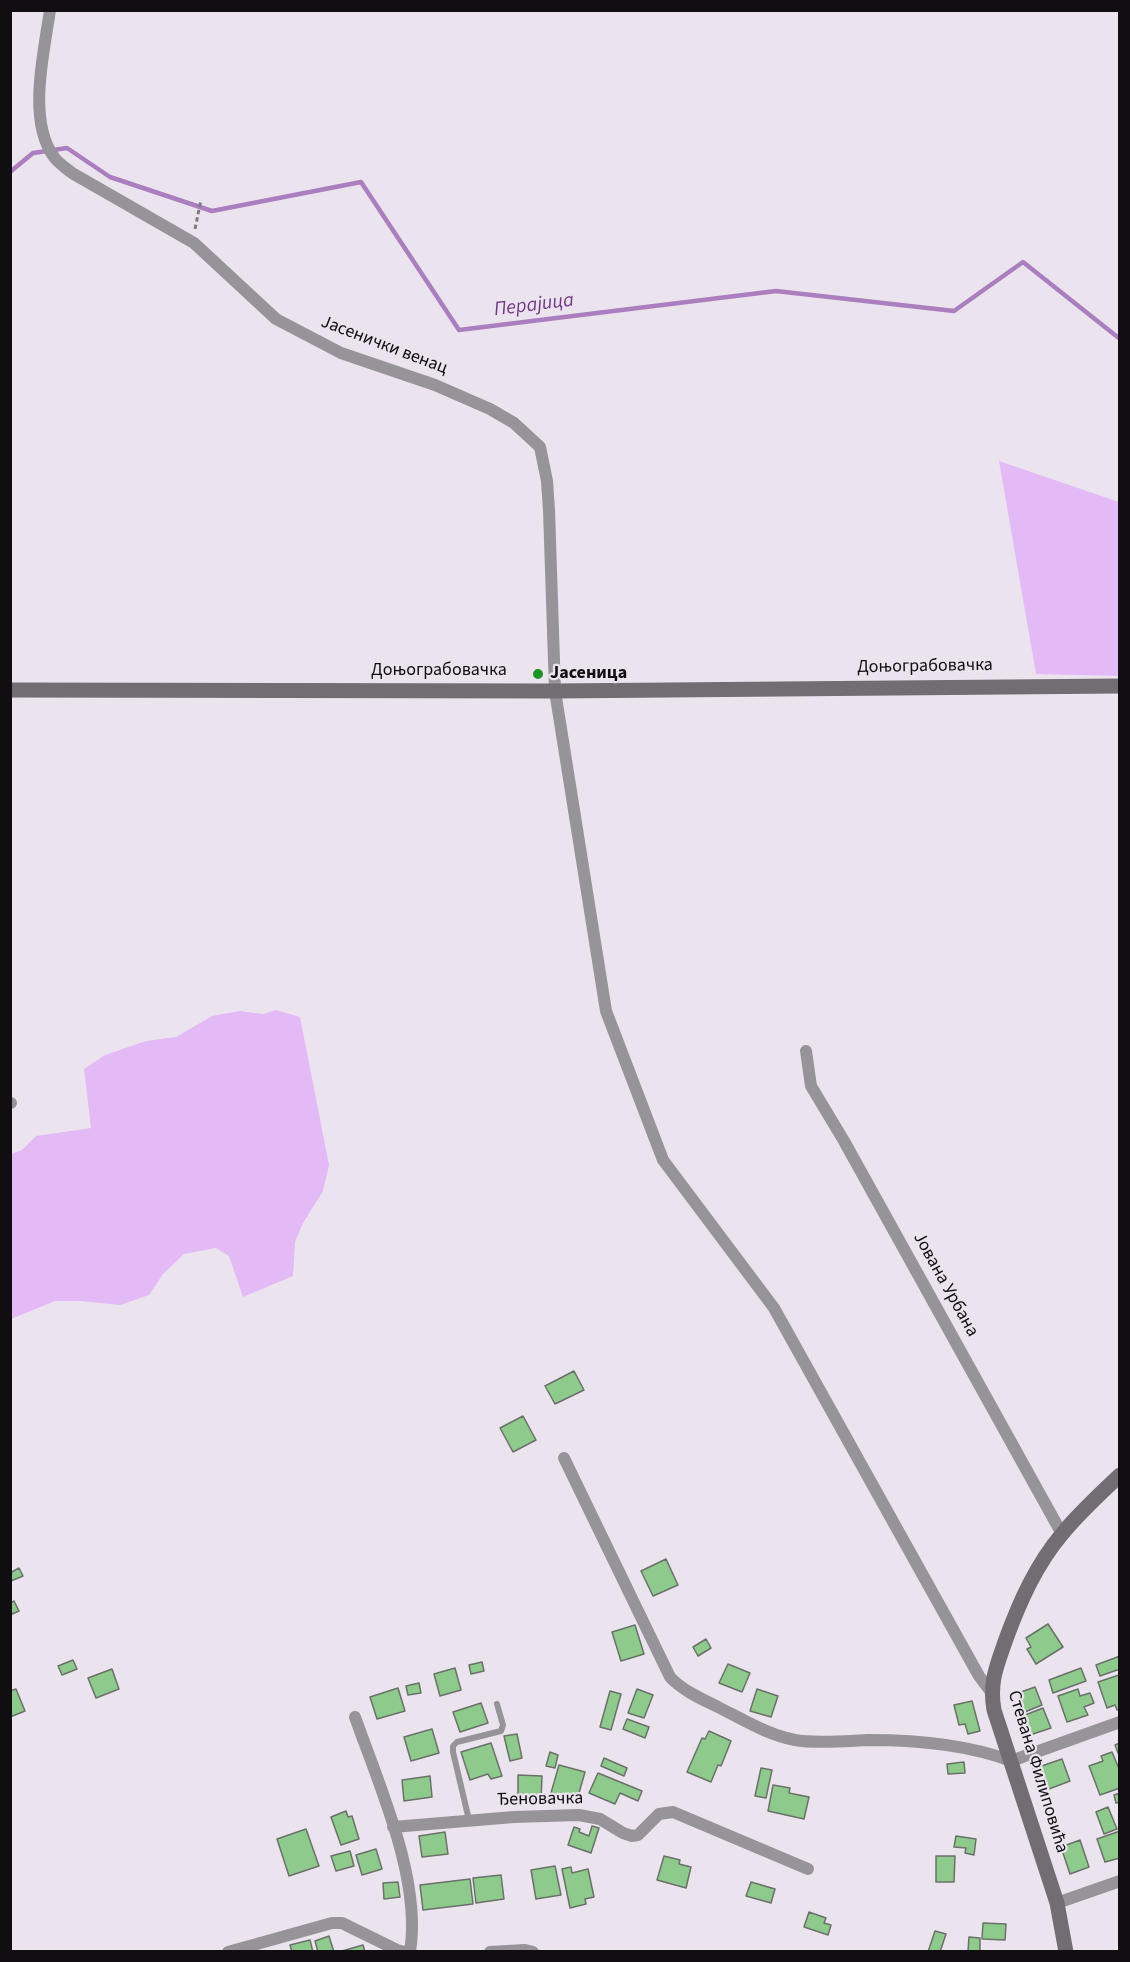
<!DOCTYPE html>
<meta charset="utf-8">
<style>
body{margin:0}
#map{position:relative;width:1130px;height:1962px;overflow:hidden;background:#ebe4ef;font-family:"Source Sans 3",sans-serif}
canvas{display:block}
.frame{position:absolute;inset:0;border:12px solid #100e11;pointer-events:none}
</style>
<div id="map">
<canvas width="1130" height="1962"></canvas>
<div class="frame"></div>
</div>
<script>
const c = document.querySelector('canvas').getContext('2d');
c.lineJoin = 'round';
function paint(path, color) { c.fillStyle = color; c.fill(path, 'evenodd'); }
function trace(path, color, width, dash) { c.strokeStyle = color; c.lineWidth = width; c.lineCap = dash ? 'butt' : 'round'; c.setLineDash(dash || []); c.stroke(path); }
function drawText(font, color, halo, rows, align = 'center') {
  c.font = font + ' "Source Sans 3",sans-serif'; c.lineWidth = 4.5; c.setLineDash([]); c.textBaseline = 'middle'; c.strokeStyle = halo; c.fillStyle = color; for (const [text, x, y, turn = 0] of rows) {
    c.save(); c.translate(x, y); c.rotate((+turn || 0) * Math.PI / 180); c.textAlign = isNaN(turn) ? turn : align; if (halo) c.strokeText(text, 0, 0); c.fillText(text, 0, 0); c.restore();
  }
}
paint(new Path2D(`
 M999,461L1119,502V676L1036,674Z
 M276,1010L300,1017L329,1165L323,1191L303,1223L295,1242L293,1276L243,1297L229,1256L216,1248L184,1254L163,1274L149,1295L120,1305L80,1301H55L11,1319V1154L22,1150L36,1136L91,1128L84,1069L105,1055L146,1041L176,1037L212,1016L240,1011L263,1014Z`), '#e3baf6');
trace(new Path2D(`
 M10,172L33,153L67,148L110,177L212,211L361,182L459,330L776,291L954,311L1023,262L1120,339`), '#aa7ebf', 4.5);
const building = new Path2D(`
 M574,1371L584,1390L555,1404L545,1386Z
 M523,1416L536,1440L513,1452L500,1428Z
 M666,1559L678,1585L653,1596L641,1571Z
 M19,1568L23,1576L11,1581L10,1573Z
 M14,1601L19,1611L10,1615V1603Z
 M1048,1624L1063,1647L1036,1664L1027,1649L1031,1647L1026,1638Z
 M635,1625L644,1654L621,1661L612,1632Z
 M706,1639L711,1648L698,1656L693,1647Z
 M1120,1656V1669L1100,1676L1096,1665Z
 M73,1660L77,1669L62,1675L58,1666Z
 M482,1662L484,1671L471,1674L469,1665Z
 M728,1664L750,1673L742,1692L719,1683Z
 M455,1668L461,1690L440,1696L434,1674Z
 M1081,1668L1086,1681L1053,1693L1049,1680Z
 M112,1669L119,1689L96,1698L88,1678Z
 M1119,1675L1120,1709L1117,1710L1115,1705L1107,1708L1098,1682Z
 M419,1683L421,1693L408,1695L406,1686Z
 M1035,1687L1042,1705L1020,1714L1016,1703L1022,1701L1018,1693Z
 M398,1688L405,1711L377,1719L370,1697Z
 M16,1689L25,1711L10,1717V1691Z
 M637,1689L653,1695L644,1718L628,1713Z
 M757,1689L778,1696L771,1717L750,1711Z
 M1078,1689L1080,1696L1090,1693L1094,1703L1084,1707L1088,1715L1067,1722L1058,1696Z
 M610,1691L621,1694L611,1730L600,1727Z
 M972,1701L980,1731L968,1734L965,1724L959,1725L954,1705Z
 M481,1703L488,1723L460,1732L453,1712Z
 M1043,1708L1051,1728L1027,1736L1020,1717Z
 M627,1719L649,1727L645,1738L623,1729Z
 M432,1729L439,1753L411,1761L404,1737Z
 M709,1731L731,1741L721,1766L718,1765L711,1782L687,1772L702,1738L705,1739Z
 M517,1734L522,1758L510,1761L504,1736Z
 M491,1743L502,1776L491,1779L488,1774L470,1780L461,1752Z
 M1120,1743V1758L1115,1745Z
 M550,1752L558,1755L555,1768L546,1766Z
 M1112,1752L1120,1771V1788L1100,1795L1089,1766L1103,1761L1101,1756Z
 M604,1758L627,1768L624,1776L601,1766Z
 M1062,1759L1070,1781L1041,1792L1033,1769Z
 M964,1762L965,1773L948,1774L947,1764Z
 M559,1765L585,1772L577,1800L551,1793Z
 M761,1768L772,1770L766,1798L755,1796Z
 M598,1773L642,1791L638,1801L620,1793L615,1804L589,1793Z
 M518,1775L542,1776L541,1800L518,1799Z
 M430,1776L432,1797L404,1801L402,1780Z
 M773,1785L790,1788L789,1793L809,1797L804,1819L768,1811Z
 M1120,1793V1802L1116,1803L1114,1795Z
 M1108,1807L1117,1829L1104,1834L1096,1812Z
 M346,1811L348,1817L352,1816L359,1839L341,1845L331,1817Z
 M592,1826L599,1828L591,1853L568,1845L574,1827L580,1829L579,1832L589,1836Z
 M306,1829L319,1866L289,1876L277,1839Z
 M1120,1831V1858L1105,1862L1097,1839Z
 M445,1832L448,1854L422,1857L419,1836Z
 M956,1836L976,1839L974,1855L965,1853L966,1848L954,1847Z
 M1080,1840L1089,1867L1070,1874L1061,1847Z
 M376,1849L382,1869L362,1875L356,1855Z
 M350,1851L354,1866L336,1871L331,1856Z
 M664,1856L680,1860L679,1864L691,1867L686,1888L657,1880Z
 M936,1856H955L954,1882H936Z
 M555,1866L561,1895L536,1899L531,1870Z
 M571,1867L572,1873L588,1869L594,1897L585,1899L586,1904L570,1908L562,1869Z
 M501,1875L504,1899L476,1903L473,1878Z
 M470,1879L473,1904L423,1910L420,1885Z
 M398,1882L400,1897L384,1899L383,1883Z
 M751,1882L775,1889L771,1903L746,1896Z
 M809,1912L826,1918L824,1923L831,1925L828,1935L804,1927Z
 M983,1923L1006,1924L1005,1940L982,1939Z
 M935,1931L946,1934L940,1952H928Z
 M329,1936L334,1952H318L315,1941Z
 M969,1937L980,1938V1951H968Z
 M310,1940L313,1952H292L290,1945Z
 M363,1945L365,1952H342V1951Z`);
paint(building, '#8fca8d');
trace(building, '#697169', 1.5);
trace(new Path2D(`
 M195,229L201,200`), '#817c83', 3, [4.5, 3]);
trace(new Path2D(`
 M469,1820L453,1752V1746L457,1742L501,1731L503,1725L497,1704`), '#979499', 6);
trace(new Path2D(`
 M50,10C44,53 27,120 54,157C58,163 66,168 72,173L194,243L276,319L341,353L435,385L490,409L514,423L540,447L547,481L549,510L555,691L606,1011L663,1160L774,1308L979,1676L991,1692
 M806,1051L811,1086L844,1141L1062,1534
 M10,1103H11
 M564,1458L670,1677C683,1691 702,1699 720,1708C744,1720 768,1735 795,1740C815,1744 846,1741 868,1740C915,1740 967,1744 1011,1761L1120,1722
 M355,1717C379,1785 422,1880 410,1952
 M393,1827L514,1817L579,1815L600,1819L623,1833L632,1836L638,1835L659,1814L673,1812L808,1869
 M1057,1903L1120,1881
 M228,1952L332,1923H342L397,1950L405,1952
 M490,1952L525,1950L533,1952`), '#979499', 12);
trace(new Path2D(`
 M10,690L555,691L1120,686
 M1066,1952L1057,1903L994,1710C989,1682 997,1665 1006,1639C1020,1601 1036,1565 1062,1534C1079,1513 1100,1494 1120,1475`), '#716d73', 15);
for (const [x, y, r, color] of [
 [538,674,6,"#1c9526"]
]) { const dot = new Path2D(); dot.arc(x, y, r, 0, 2 * Math.PI); c.fillStyle = color; c.fill(dot); trace(dot, '#ebe4ef', 2); }
drawText('18px', '#100e11', '#ebe4ef', [
 ["Јасенички венац",384,346,21],
 ["Доњограбовачка",925,667,-1],
 ["Доњограбовачка",439,671],
 ["Јована Урбана",945,1285,61],
 ["Стевана Филиповића",1037,1772,73],
 ["Ђеновачка",540,1800,-1]
]);
drawText('bold 18px', '#100e11', '#ebe4ef', [
 ["Јасеница",550,674]
], 'left');
drawText('italic 20px', '#713988', '#ebe4ef', [
 ["Перајица",534,306,-7]
]);
</script>
